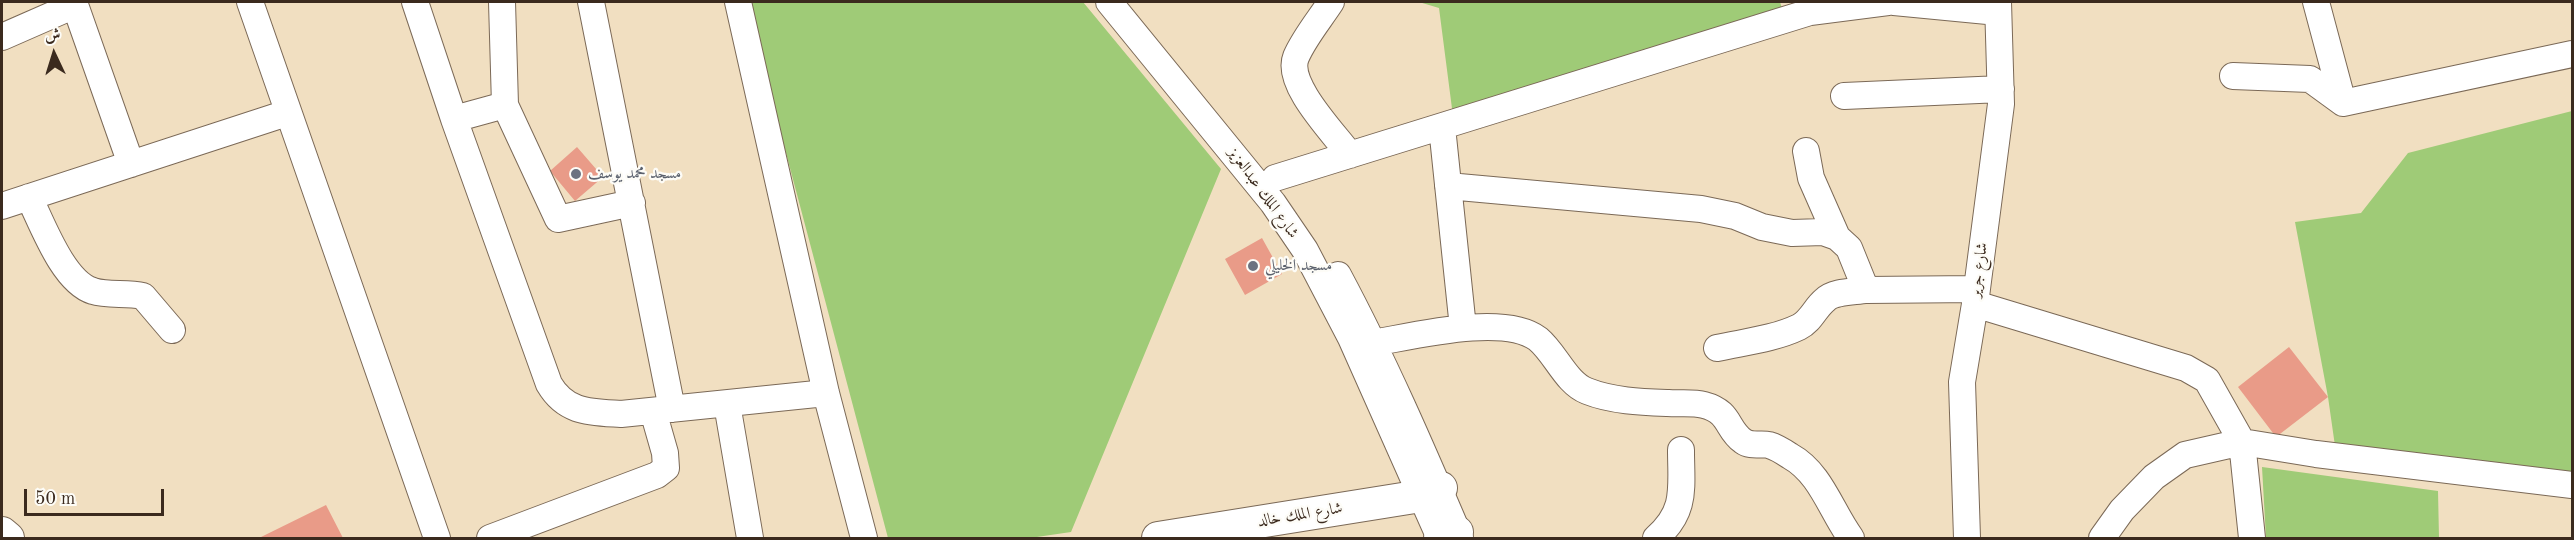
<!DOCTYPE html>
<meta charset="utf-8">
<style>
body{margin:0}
#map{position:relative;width:2574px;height:540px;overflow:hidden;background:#f1dfc1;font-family:"Old Standard TT",Amiri,serif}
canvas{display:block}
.frame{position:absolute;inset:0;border:3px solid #3b2a1e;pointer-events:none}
.north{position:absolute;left:24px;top:24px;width:60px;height:60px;-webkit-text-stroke:4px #fdfcf7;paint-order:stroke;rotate:356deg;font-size:16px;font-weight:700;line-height:24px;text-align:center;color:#3b2a1e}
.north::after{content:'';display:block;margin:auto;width:21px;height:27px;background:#3b2a1e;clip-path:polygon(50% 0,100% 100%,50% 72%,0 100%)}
.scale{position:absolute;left:24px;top:489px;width:140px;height:27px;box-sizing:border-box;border:3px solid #3b2a1e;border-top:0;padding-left:8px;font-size:18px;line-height:21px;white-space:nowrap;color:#3b2a1e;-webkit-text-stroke:4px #fdfcf7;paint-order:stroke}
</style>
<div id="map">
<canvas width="2574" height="540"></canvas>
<div class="frame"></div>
<div class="north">ش</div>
<div class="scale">50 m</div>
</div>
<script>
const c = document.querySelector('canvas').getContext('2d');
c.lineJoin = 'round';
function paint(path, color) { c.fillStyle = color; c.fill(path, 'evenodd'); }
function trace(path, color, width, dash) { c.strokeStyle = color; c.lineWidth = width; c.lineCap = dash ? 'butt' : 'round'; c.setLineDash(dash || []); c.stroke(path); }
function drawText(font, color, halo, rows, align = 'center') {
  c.font = font + ' "Old Standard TT",Amiri,serif'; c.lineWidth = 4.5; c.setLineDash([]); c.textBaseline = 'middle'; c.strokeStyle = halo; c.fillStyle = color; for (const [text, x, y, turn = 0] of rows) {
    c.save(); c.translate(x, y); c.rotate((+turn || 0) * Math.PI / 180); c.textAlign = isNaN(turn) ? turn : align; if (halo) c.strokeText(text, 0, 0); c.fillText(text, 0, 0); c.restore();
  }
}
paint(new Path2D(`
 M746,2H1083L1221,169L1071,532L1030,538H888Z
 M1419,2H1780L1784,15L1454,124L1439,8Z
 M2572,111V478L2336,453L2328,397L2295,222L2361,213L2408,153Z
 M2262,467L2438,491L2439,538H2266Z`), '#9fcb77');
paint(new Path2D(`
 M577,147L603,177L575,201L550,171Z
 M1262,238L1282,274L1245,295L1225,259Z
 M2289,347L2328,397L2276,437L2238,387Z
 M326,505L343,538H259Z`), '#e99b88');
const minor = new Path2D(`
 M74,2L131,164
 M250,2L437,538
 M415,2L454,119L549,384C566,413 590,412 621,414L826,393
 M502,2L505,105L558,219L632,203
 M591,2L672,409
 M738,2L826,393L864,538
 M1109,2L1273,203L1305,250L1351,338L1440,538
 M1331,2C1320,19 1304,38 1296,57C1285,84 1334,133 1350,155
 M1894,2L1998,12
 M2316,2L2343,103L2572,54
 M2,37L75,5
 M2233,76L2310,79L2343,103
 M1844,96L2001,89
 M454,119L505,105
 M1442,127L1463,328
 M1806,151L1811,178L1837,237
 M1275,178L1810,12L1888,2
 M1448,186L1701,209L1735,216L1762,227L1792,233L1823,232L1837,237L1849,248L1866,290L1977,289
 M29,197C42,223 63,282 93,291C108,296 127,292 143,296L172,330
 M2,206L287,113
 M1338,275C1384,361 1422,449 1460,538
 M1975,304L2186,368L2207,380L2242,442L2252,538
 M1373,343C1414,336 1504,313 1538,339C1556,354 1566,383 1587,391C1612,401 1642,402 1668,403C1679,404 1693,402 1704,405C1731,412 1726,429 1743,441C1751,447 1761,443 1769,445C1776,447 1784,452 1790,456C1821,473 1831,511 1851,538
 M1717,348C1744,342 1774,339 1799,327C1811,321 1815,308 1825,300C1834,291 1854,292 1866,290
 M727,404L750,538
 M490,538L657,475L666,468L665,453L653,411
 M1656,538C1687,511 1681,488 1681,450
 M1967,538L1962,382L1975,304L2001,104L1998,2
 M2102,538L2122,510L2154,477L2185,455L2242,442L2316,454L2572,485`);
const major = new Path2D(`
 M2,533L8,538
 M1158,538L1421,496L1441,488
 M1440,538L1457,532`);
trace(minor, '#7b6957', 28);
trace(major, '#7b6957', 34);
trace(minor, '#fff', 26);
trace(major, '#fff', 32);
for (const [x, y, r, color] of [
 [576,174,6,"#6b7280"],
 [1253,266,6,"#6b7280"]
]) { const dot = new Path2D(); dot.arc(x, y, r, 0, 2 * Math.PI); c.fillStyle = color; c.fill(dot); trace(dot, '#fdfcf7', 2); }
drawText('16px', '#5b616d', '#fdfcf7', [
 ["مسجد محمد يوسف",588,174],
 ["مسجد الخليلي",1265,266]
], 'left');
drawText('16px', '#3b2a1e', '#fdfcf7', [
 ["شارع الملك عبدالعزيز",1263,193,54],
 ["شارع جرير",1979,270,-82],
 ["شارع الملك خالد",1300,515,-9]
]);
</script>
